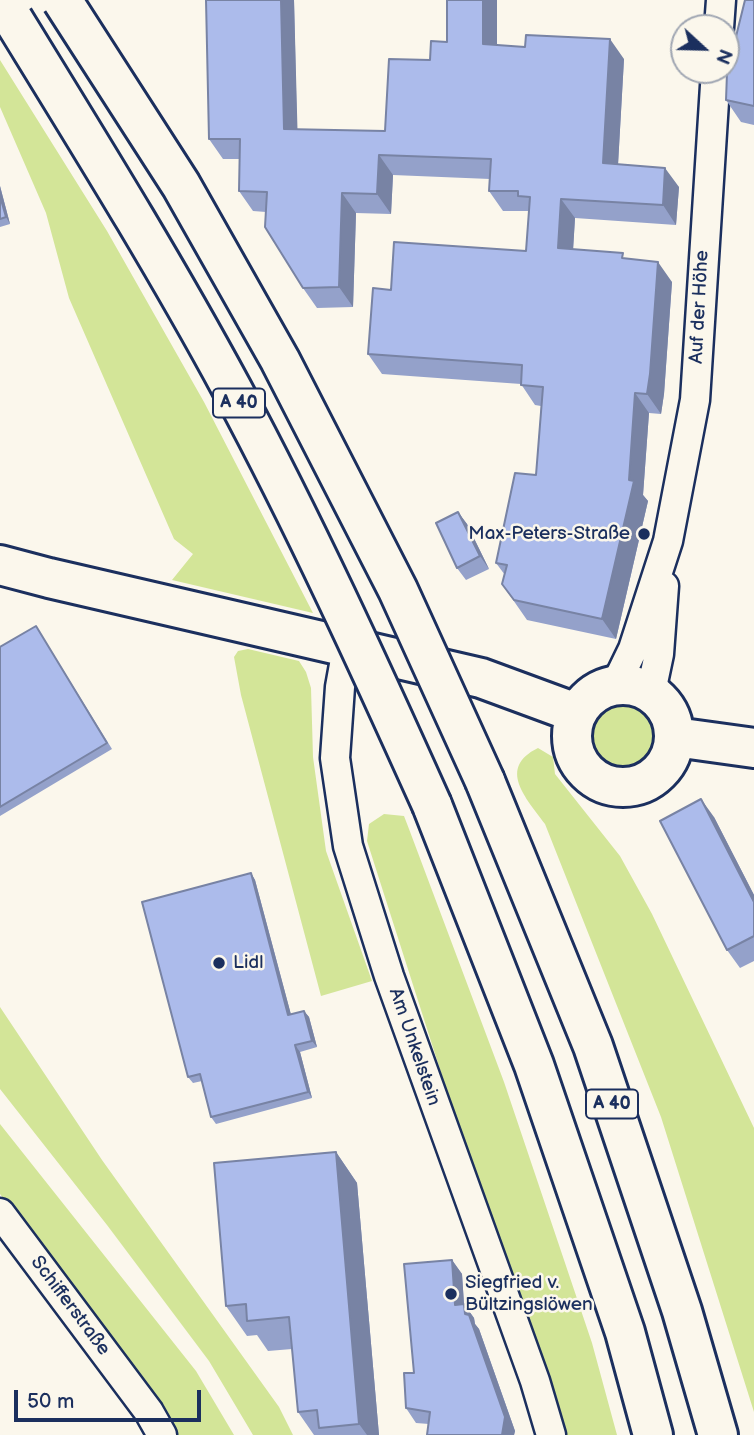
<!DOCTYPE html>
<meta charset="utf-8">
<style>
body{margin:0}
#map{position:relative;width:754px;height:1435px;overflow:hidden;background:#fbf7ec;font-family:"Balsamiq Sans",sans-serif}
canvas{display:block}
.north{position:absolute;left:670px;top:14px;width:70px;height:70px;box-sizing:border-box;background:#fbf7ec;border:2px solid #a1a7b3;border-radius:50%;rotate:112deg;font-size:19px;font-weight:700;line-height:28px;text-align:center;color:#1b2f5e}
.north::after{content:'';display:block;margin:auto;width:24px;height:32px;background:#1b2f5e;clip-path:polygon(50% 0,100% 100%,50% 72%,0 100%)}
.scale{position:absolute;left:14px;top:1390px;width:187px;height:32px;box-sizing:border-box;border:4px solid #1b2f5e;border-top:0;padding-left:9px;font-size:21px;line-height:24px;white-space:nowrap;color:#1b2f5e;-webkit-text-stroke:5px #fbf7ec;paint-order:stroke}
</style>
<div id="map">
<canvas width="754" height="1435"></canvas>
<div class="north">N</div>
<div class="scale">50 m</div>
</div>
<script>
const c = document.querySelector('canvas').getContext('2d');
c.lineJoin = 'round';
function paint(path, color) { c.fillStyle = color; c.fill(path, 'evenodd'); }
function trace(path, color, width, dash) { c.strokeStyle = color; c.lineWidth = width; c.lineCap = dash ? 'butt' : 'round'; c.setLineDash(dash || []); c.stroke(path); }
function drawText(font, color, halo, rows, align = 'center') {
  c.font = font + ' "Balsamiq Sans",sans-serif'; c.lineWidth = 5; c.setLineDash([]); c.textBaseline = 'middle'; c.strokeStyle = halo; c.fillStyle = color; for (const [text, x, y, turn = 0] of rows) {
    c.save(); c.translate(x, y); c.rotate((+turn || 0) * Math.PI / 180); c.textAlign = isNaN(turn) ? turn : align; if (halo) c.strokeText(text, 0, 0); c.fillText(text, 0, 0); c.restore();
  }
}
paint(new Path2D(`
 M0,60L107,231L204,402L313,613L172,580L193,554L174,539L69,298L46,213L0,107Z
 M248,649L299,661L306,672L311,688L313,757L326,851L372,981L321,996L241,695L234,657L238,651Z
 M590 736a33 33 0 1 1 66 0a33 33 0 1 1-66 0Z
 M538,748L553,757L555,774L620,856L652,914L754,1128V1412L661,1117L545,824C526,798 497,768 538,748Z
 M384,814L404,816L409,829L504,1082L592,1343L617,1435H565L553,1391L445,1085L367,841L369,824Z
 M0,1007L102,1160L279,1407L293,1435H253L209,1361L107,1225L0,1089Z
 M0,1124L196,1371L234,1435H175L0,1194Z`), '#d3e598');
const street = new Path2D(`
 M719,28L721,0
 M347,648L340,687L335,758L348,846L389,976L535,1381L551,1435
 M616,684L633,649L668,541L695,400L716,70
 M651,692L659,654L664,586
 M0,1213L149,1412L162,1435`);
const secondary = new Path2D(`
 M0,565L49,578L481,678L576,713
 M572 736a51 51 0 1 1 102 0a51 51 0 1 1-102 0Z
 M675,737L754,748`);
const highway = new Path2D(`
 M485,781L593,1046L682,1311L718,1435
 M432,805L534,1065L625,1332L653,1435`);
trace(street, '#1b2f5e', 33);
trace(secondary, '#1b2f5e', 44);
trace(highway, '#1b2f5e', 44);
trace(street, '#fbf7ec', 28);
trace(secondary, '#fbf7ec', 38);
trace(highway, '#fbf7ec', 38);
const highwayBridge = new Path2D(`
 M62,0L181,185L280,360L398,590L485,781
 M13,19C88,141 164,263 232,389C305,525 369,665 432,805`);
trace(highwayBridge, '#1b2f5e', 44, []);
trace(highwayBridge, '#fbf7ec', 38);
paint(new Path2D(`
 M206,0H294L297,130L385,131L430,60L447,42L497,0V45L624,59L618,164L679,187L676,225L575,218L573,249L627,259L672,282L664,394L661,414L649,413L643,495L648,501L616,639L527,620L502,584L505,575L496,563L536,475L541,406L535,405L521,384L382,374L368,354L391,290L526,251L529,211H503L489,191L490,179L393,175L391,214L356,213L353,307L317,308L303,288L266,212L253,211L239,191L240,159H223L209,139Z
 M754,0V125L741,122L726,100Z
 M0,186L10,224L0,227Z
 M458,512L467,524L489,569L466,580L457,568Z
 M36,626L112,749L0,816V647Z
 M714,817L754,895V961L740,968L727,950Z
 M251,873L255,880L291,1015L304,1011L309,1017L317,1047L300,1052L312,1098L216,1124L211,1117L202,1081L193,1083L188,1077Z
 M336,1152L357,1183L379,1435H314L298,1412L292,1349L268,1351L257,1335L247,1336L226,1306Z
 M452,1260L462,1274L464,1304L474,1318L475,1324L479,1329L515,1431L514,1435H427L429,1424L416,1423L406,1408L414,1373Z`), '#94a1ca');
paint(new Path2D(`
 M281,0H294L298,149L284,129Z
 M483,0H497V64L483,44Z
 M610,39L624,59L617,183L603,163Z
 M379,155L393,175L391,214L377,194Z
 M665,168L679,187L676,225L663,205Z
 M0,186L10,224L6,217L0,196Z
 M342,193L356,213L353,307L339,287Z
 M561,199L575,218L572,268L558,248Z
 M658,262L672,282L664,394L661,414L647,394Z
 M635,393L649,413L643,495L648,501L616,639L602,619L629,480Z
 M458,512L467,524L489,569L480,556Z
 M701,799L714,817L754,895V902Z
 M251,873L255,880L293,1022L288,1015Z
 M304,1011L309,1017L317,1047L312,1041Z
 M295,1045L300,1052L312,1098L308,1092Z
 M336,1152L357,1183L379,1435H367L359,1424Z
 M452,1260L462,1274L464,1304L474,1318L475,1324L479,1329L515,1431L514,1435H502L455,1305Z`), '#7883a4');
const building = new Path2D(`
 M206,0H281L284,129L385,131L389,59L430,60L431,41L447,42V0H483V44L525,47L526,35L610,39L603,163L665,168L663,205L561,199L558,248L623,253L622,258L658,262L650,374L647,394L635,393L629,480L634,481L602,619L514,600L502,584L507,565L496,563L515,473L536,475L543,387L521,385L522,365L368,354L373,288L391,290L394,242L526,251L530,197L518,196V191H489L491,159L379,155L377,194L342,193L339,287L303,288L265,227L267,192L239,191L240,139H209Z
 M745,0H754V106L726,100L727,73Z
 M0,196L6,217L0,219Z
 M458,512L480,556L457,568L436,523Z
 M36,626L107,743L0,807V647Z
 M701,799L754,902V936L727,950L660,821Z
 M251,873L288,1015L304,1011L312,1041L295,1045L308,1092L211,1117L200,1074L188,1077L142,902Z
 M336,1152L359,1424L319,1428L317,1410L298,1412L289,1317L247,1321L246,1304L226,1306L214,1163Z
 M452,1260L455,1305L464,1304L465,1314L469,1315L505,1417L502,1435H427L430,1412L406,1408L404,1373H414L404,1264Z`);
paint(building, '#acbbeb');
trace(building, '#7883a4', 2);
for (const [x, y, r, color] of [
 [644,534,7,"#1b2f5e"],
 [219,963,7,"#1b2f5e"],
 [451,1294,7,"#1b2f5e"]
]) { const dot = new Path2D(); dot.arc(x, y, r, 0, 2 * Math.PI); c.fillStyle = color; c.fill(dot); trace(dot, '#fbf7ec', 2.5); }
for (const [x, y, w] of [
 [239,403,52],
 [612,1104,52]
]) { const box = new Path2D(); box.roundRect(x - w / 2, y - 14.5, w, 29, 5); c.fillStyle = '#fbf7ec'; c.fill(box); trace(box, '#1b2f5e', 2); }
drawText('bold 18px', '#1b2f5e', null, [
 ["A 40",239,403],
 ["A 40",612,1104]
]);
drawText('19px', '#1b2f5e', '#fbf7ec', [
 ["Auf der Höhe",700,307,-87],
 ["Am Unkelstein",414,1047,71],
 ["Schifferstraße",70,1306,53]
]);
drawText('19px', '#1b2f5e', '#fbf7ec', [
 ["Max-Peters-Straße",630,534,"right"],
 ["Lidl",233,963],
 ["Siegfried v.",465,1283],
 ["Bültzingslöwen",465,1305]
], 'left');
</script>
